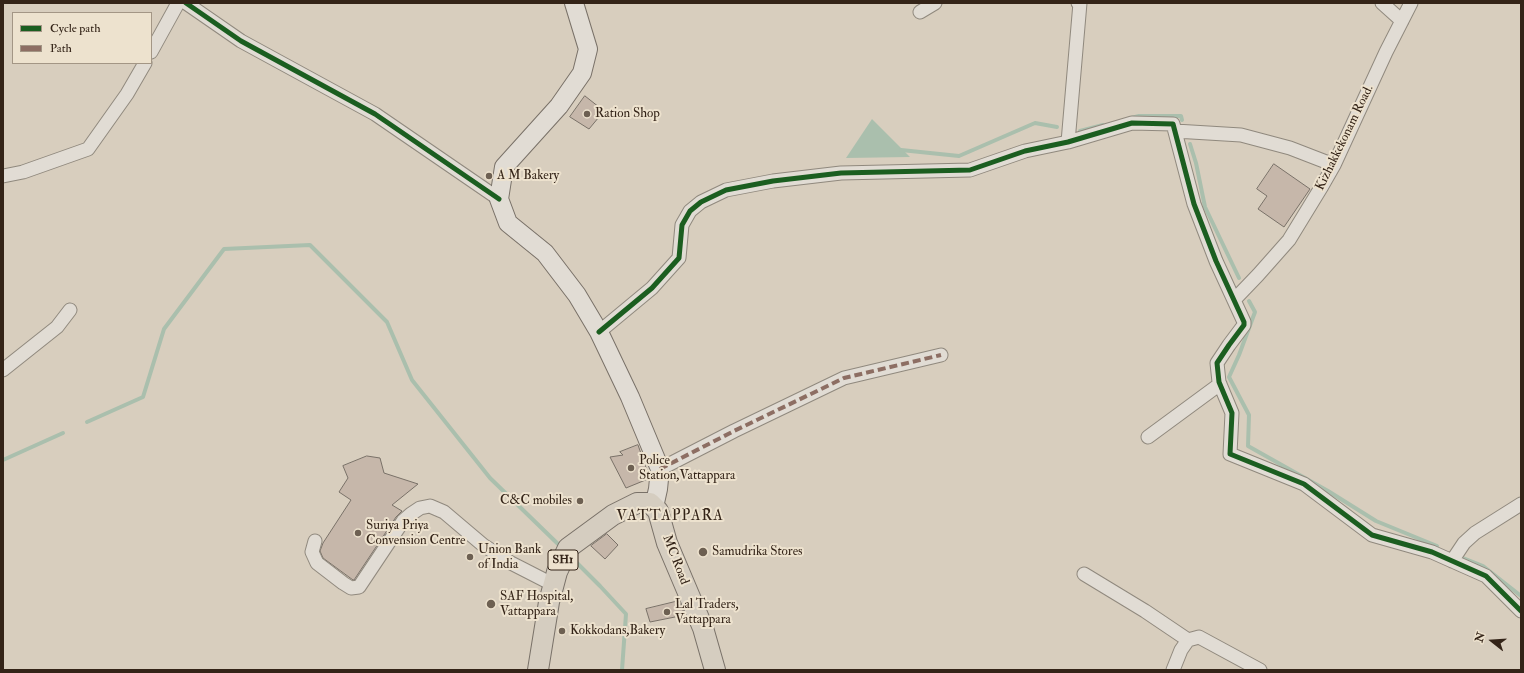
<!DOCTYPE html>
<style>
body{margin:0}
#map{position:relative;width:1524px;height:673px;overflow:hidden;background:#d8cebe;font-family:"IM FELL Double Pica",serif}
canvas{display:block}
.frame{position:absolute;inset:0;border:4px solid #342418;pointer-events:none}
.legend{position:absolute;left:12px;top:12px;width:140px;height:52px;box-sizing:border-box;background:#ede2ce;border:1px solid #a39685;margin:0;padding:5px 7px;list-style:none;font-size:12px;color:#342418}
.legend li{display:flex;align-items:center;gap:8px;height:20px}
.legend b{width:20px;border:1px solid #a39685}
.north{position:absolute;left:1472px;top:621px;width:40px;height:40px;-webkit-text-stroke:3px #ede2ce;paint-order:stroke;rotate:287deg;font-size:11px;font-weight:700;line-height:16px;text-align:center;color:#342418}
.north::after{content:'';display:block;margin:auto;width:14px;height:18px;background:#342418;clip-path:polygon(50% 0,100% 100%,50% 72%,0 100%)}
</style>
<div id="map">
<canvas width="1524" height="673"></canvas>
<div class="frame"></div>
<ul class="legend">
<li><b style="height:5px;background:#1b5e20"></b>Cycle path</li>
<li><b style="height:5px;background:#8d6e63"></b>Path</li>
</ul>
<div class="north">N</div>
</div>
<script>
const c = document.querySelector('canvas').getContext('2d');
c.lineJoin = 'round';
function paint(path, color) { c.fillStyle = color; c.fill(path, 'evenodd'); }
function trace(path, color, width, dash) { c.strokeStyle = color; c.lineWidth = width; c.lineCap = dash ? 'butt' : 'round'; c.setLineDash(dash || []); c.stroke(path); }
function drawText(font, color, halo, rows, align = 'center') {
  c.font = font + ' "IM FELL Double Pica",serif'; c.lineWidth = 4; c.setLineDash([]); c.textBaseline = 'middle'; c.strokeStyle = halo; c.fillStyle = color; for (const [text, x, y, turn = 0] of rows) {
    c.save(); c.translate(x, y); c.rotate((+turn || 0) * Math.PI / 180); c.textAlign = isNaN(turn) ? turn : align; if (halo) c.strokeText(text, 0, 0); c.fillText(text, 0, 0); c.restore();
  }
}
paint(new Path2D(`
 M872,119L910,157L846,158Z`), '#aabfad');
trace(new Path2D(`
 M1131,118L1139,116H1181L1182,120
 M1080,131L1103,125
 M1190,144L1196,163L1205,207L1239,278
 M901,150L959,156L1035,123L1057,127
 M1249,301L1255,312L1239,355L1229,377L1249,415L1248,446L1328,491L1376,521L1437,546
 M87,422L143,397L164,329L224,249L310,245L387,322L412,380L490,478L558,544
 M3,460L63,433
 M1463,558L1483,566L1521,596
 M575,561L600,586L626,614L622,670`), '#aabfad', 4);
const building = new Path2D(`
 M585,96L604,111L589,129L570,117Z
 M1274,164L1310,189L1284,227L1258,209L1267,196L1257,189Z
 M638,445L649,476L648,479L626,488L610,457L623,455L620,452Z
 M367,456L380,458L384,473L418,484L392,505L402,511L396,517L354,580H353L323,558L320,551L323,543L351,500L339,492L348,478L343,466Z
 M607,534L618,545L605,559L591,546Z
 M679,601L685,615L650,622L646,609Z`);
paint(building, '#c6b7aa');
trace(building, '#797168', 1);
const street = new Path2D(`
 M186,3L241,41L375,114L499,199
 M1382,3L1402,21
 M920,12L935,3
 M151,52L178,3
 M1175,131L1241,135L1290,148L1334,165
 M1068,142L1080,3H1078
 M3,176L23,172L88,149L127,94L145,63
 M1234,300L1258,275L1289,240L1322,186L1334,165L1386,52L1411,3
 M599,332L652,288L679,258L682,225L690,211L701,202L726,190L773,181L841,173L970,170L1025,151L1068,142L1132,123L1173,124L1194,204L1216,261L1244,322V325L1229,345L1217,363L1219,382L1232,413L1230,454L1304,484L1372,535L1432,552L1486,576L1521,611
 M3,370L57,327L70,310
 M1148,437L1220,384
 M660,469L734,431L844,378L941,355
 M315,541L312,552L317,563L343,583L351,588L359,587L403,521L411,514L420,508L430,506L444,512L483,545L511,563L554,585
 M1452,561L1464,543L1475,533L1521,504
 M1084,574L1145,611L1188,640
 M1173,670L1181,650L1188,640L1199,637L1260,670`);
const secondary = new Path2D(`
 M574,3L588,49L582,73L559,106L504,167L499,199L508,223L545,253L577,295L599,332L630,397L660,469L658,489L654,507`);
const primary = new Path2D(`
 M538,670L549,602L557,572L568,548L613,515L637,503H650L658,511L667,543L703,628L715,670`);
trace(street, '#90897e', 15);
trace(secondary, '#797168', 20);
trace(primary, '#797168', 22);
trace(street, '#e1dcd4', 13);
trace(secondary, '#e1dcd4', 18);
trace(primary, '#d5cdc0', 20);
trace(new Path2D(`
 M660,469L734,431L844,378L941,355`), '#8d6e63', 4, [8, 4]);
trace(new Path2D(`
 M186,3L241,41L375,114L499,199
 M599,332L652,288L679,258L682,225L690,211L701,202L726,190L773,181L841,173L970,170L1025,151L1068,142L1132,123L1173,124L1194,204L1216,261L1244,322V325L1229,345L1217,363L1219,382L1232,413L1230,454L1304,484L1372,535L1432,552L1486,576L1521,611`), '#1b5e20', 5);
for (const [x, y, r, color] of [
 [587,114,4,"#6d6052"],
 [489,176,4,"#6d6052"],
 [631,468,4,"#6d6052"],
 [580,501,4,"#6d6052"],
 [358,533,4,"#6d6052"],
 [703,552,5,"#6d6052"],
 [470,557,4,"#6d6052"],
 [491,604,5,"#6d6052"],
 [667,612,4,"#6d6052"],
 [562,631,4,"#6d6052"]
]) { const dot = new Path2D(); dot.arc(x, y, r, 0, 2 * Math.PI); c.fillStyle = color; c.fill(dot); trace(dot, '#ede2ce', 1.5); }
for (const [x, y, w] of [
 [563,560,30]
]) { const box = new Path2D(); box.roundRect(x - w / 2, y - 10, w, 20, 3); c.fillStyle = '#ede2ce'; c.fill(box); trace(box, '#342418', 1); }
drawText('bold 12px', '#342418', null, [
 ["SH1",563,560]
]);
drawText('13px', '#342418', '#ede2ce', [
 ["Ration Shop",595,114],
 ["A M Bakery",497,176],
 ["Police",639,461],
 ["Station,Vattappara",639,476],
 ["C&C mobiles",572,501,"right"],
 ["Suriya Priya",366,526],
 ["Convension Centre",366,541],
 ["Union Bank",478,550],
 ["of India",478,565],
 ["Samudrika Stores",712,552],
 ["SAF Hospital,",500,597],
 ["Vattappara",500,612],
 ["Lal Traders,",675,605],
 ["Vattappara",675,620],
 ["Kokkodans,Bakery",570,631]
], 'left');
drawText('13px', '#342418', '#ede2ce', [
 ["Kizhakkekonam Road.",1345,138,-64],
 ["MC Road",675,560,69]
]);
c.letterSpacing = '1px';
drawText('15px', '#342418', '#ede2ce', [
 ["VATTAPPARA",670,517]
]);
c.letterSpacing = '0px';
</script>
